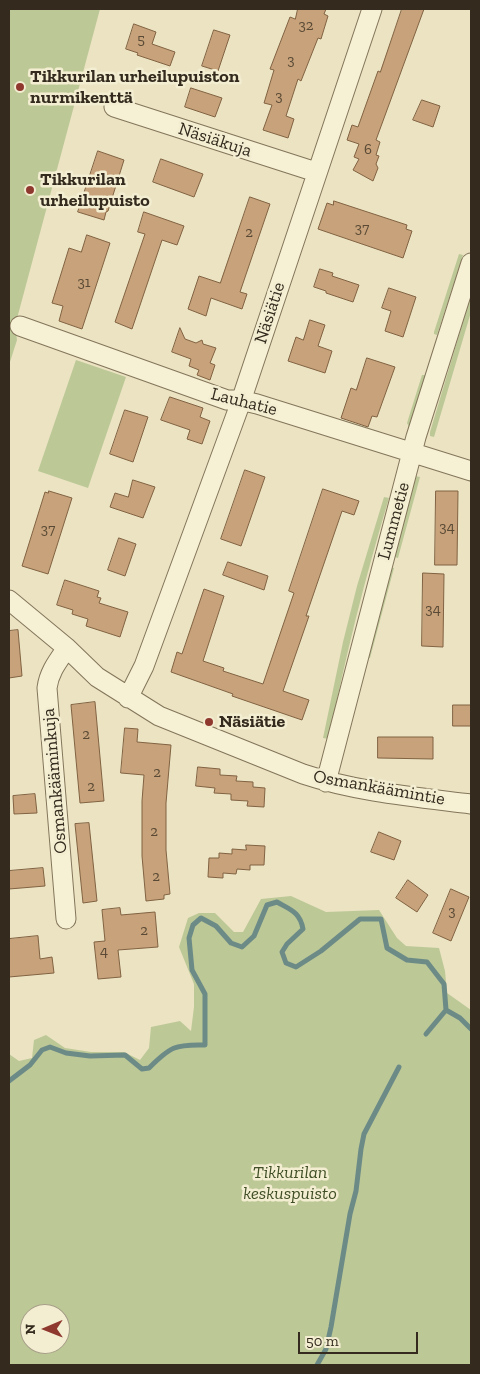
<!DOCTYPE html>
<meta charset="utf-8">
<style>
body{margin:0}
#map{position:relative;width:480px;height:1374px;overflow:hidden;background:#ebe3c2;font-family:"Zilla Slab",serif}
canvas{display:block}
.frame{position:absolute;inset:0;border:10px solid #342b1e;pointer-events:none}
.north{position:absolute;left:20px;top:1304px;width:50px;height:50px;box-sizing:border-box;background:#f3edd1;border:1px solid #a79f89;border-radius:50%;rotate:269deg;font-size:14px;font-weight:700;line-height:20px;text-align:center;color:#342b1e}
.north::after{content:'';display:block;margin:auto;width:18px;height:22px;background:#8f382e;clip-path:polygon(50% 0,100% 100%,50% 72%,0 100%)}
.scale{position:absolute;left:298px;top:1332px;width:120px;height:22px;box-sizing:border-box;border:2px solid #342b1e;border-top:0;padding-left:6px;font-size:15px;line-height:18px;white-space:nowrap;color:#342b1e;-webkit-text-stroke:4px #f3edd1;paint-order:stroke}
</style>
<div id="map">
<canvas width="480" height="1374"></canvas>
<div class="frame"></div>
<div class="north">N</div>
<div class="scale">50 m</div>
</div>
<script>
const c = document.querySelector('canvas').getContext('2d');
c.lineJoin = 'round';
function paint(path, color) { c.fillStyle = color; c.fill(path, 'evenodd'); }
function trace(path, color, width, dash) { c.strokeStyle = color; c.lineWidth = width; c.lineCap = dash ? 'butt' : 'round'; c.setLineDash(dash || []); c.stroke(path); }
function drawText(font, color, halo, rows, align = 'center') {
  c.font = font + ' "Zilla Slab",serif'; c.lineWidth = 5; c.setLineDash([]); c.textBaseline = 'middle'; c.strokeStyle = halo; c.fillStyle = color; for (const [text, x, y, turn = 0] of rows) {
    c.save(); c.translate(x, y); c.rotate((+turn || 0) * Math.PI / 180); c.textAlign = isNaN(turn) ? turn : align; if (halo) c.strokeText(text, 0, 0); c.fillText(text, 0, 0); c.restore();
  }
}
paint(new Path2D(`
 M9,9H100L15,326L17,340L9,365Z
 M459,254L463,255L437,335L434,334V332Z
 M471,295V312L434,437L430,436V432Z
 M76,360L126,377L88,488L38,471Z
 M422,375H426L409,427L407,423Z
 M415,476L420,477L398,558L391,556Z
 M384,497L389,498C365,578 345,657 329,739L323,738L343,642L357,586Z
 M389,567L394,568L370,658H365Z
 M291,896L326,912L379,910L397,938L406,946L439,948L445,971L447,993L471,1010V1365H9V1054L19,1061L32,1058L34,1040L46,1035L65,1048L91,1052H124L140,1060L149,1048L151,1027L180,1021L191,1031L194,1007V984L179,947L188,918L199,913H215L234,932H243L261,899ZM30,1314H60V1344H30Z`), '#bdc897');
trace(new Path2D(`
 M426,1034L446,1010
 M9,1081L30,1065L42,1050L50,1047L66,1053L90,1056L125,1055L142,1069L149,1068C170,1047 175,1044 205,1045V994L192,970L189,938L193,925L201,918L216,926L231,943L242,947L254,936L267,905L277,902C291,910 300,912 303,929L287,944L282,952L286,963L296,967L321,951L360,919H381L387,948L407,960L427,962L444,984L446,1010L460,1018L471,1029
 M317,1365L326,1349L331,1327L350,1214L356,1191L361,1149L364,1134L399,1067`), '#6c8b87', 5);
const building = new Path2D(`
 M298,9H326L324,14L328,16L321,39L318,38L301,81L298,79L286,116L294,119L288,138L263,130L272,105L264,103L274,70L270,69L290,17L295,19Z
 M402,9H424L376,140L380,142L376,155L379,156L376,164L378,168L373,181L353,170L359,159L354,157L359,144L347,140L352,125L358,127L378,71L380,72Z
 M134,24L156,32L152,44L175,52L170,66L137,55L138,53L126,49Z
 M214,30L230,35L218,71L202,66Z
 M191,88L222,98L215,117L185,107Z
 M422,100L440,106L433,127L413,120Z
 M98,151L124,160L108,211L106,212L104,220L78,212Z
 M161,159L203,174L194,197L153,182Z
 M250,197L270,204L240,292L247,294L242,309L211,298L206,316L188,309L199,276L220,283Z
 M334,201L407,225L406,229L412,231L403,258L318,229L327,203L333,205Z
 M144,212L184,226L177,245L162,240L132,329L115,322L145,234L138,232Z
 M87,235L110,243L82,329L59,321L63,306L52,303L69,248L81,252Z
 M320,269L333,273L332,276L359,285L353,302L326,293V291L314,287Z
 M389,288L416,297L403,337L385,331L391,311L382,308Z
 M310,320L325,325L318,346L332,351L325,373L288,361L296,337L303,340Z
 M180,328L185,339L196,343L202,340L203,344L216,348L210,363L215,365L210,380L197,375L199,370L189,366L191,359L172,352Z
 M367,358L395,367L377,417L372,416L368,427L341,418L351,388L356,390Z
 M170,397L203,408L200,417L210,421L202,444L187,439L190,430L161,420Z
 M125,410L148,417L133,462L110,454Z
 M245,470L265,477L241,546L221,539Z
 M133,480L155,487L143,518L110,507L115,493L128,497Z
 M323,489L359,501L354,515L342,511L306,616H309L283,691L309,700L302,720L232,696L233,694L171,672L177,652L182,654L204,589L224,596L203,661L224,668L223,671L263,684L294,593L289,591Z
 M49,491L72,498L48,574L22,566L45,492L48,493Z
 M436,491H458L457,565H435Z
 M119,538L136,544L125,576L108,570Z
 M228,562L268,576L264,590L223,575Z
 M423,573L444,574L443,647L422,646Z
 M65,580L99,591L97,597L101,598L99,603L128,612L120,637L86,626L88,619L72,614L73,610L57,605Z
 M18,630L22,676L9,678V631Z
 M95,702L104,801L80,803L71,705Z
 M453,705H471V726H453Z
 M125,728L138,729L137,742L171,745L166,803V850L170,894L164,895V899L146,901L142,856V801L144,775L121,773Z
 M378,737H433V759L378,758Z
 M198,767L220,769V775L237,776L236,781L253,782V787L265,788L264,807L247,806L248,801L231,800V794L214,793L215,788L196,786Z
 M35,794L37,813L14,814L13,796Z
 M89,823L97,901L83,903L75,824Z
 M379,832L401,841L394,860L371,852Z
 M246,845L265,846L264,865H250V870L237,869L236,874L223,873V878L208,877L209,858H219V853L232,854V849L246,850Z
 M43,868L45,886L9,889V871Z
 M408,880L428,895L417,912L396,898Z
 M451,889L469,897L451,941L433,933Z
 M120,908L121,915L155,912L158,947L118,950L121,977L98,979L94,942L105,941L102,910Z
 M38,936L40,959L52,957L54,973L9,977V939Z`);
paint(building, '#c7a27a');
trace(building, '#816242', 1);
const minor = new Path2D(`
 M114,107L316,172
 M20,326L227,400H240L257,404L471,471
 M9,600L67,648L97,677L159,716L303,774C357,792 415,797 471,804
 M128,698L144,666L239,407L372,9
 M326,782L416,437L471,263
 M66,919L47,688C49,672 58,661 67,648`);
trace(minor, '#83755a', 21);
trace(minor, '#f6f0d4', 19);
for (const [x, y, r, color] of [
 [20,87,5,"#8f382e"],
 [30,190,5,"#8f382e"],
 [209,722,5,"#8f382e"]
]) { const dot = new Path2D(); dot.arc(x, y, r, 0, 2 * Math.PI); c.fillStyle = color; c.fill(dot); trace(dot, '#f3edd1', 2); }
drawText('15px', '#594935', null, [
 ["32",306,26],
 ["5",141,40],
 ["3",291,61],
 ["3",279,97],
 ["6",368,150],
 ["37",362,229],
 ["2",249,233],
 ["31",84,283],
 ["34",447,528],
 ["37",48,530],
 ["34",433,610],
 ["2",86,735],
 ["2",157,773],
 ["2",91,787],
 ["2",154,832],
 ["2",156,877],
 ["3",452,912],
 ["2",144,931],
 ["4",104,952]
]);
drawText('bold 18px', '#342b1e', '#f3edd1', [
 ["Tikkurilan urheilupuiston",30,77],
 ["nurmikenttä",30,98],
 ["Tikkurilan",40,180],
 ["urheilupuisto",40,201],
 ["Näsiätie",219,722]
], 'left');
drawText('18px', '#342b1e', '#f3edd1', [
 ["Näsiäkuja",215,140,18],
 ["Näsiätie",270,313,-72],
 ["Lauhatie",244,402,14],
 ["Lummetie",394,521,-75],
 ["Osmankääminkuja",55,781,-95],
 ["Osmankäämintie",379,788,10]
]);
drawText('italic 18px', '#404f25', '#f3edd1', [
 ["Tikkurilan",290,1173],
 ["keskuspuisto",290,1194]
]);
</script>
